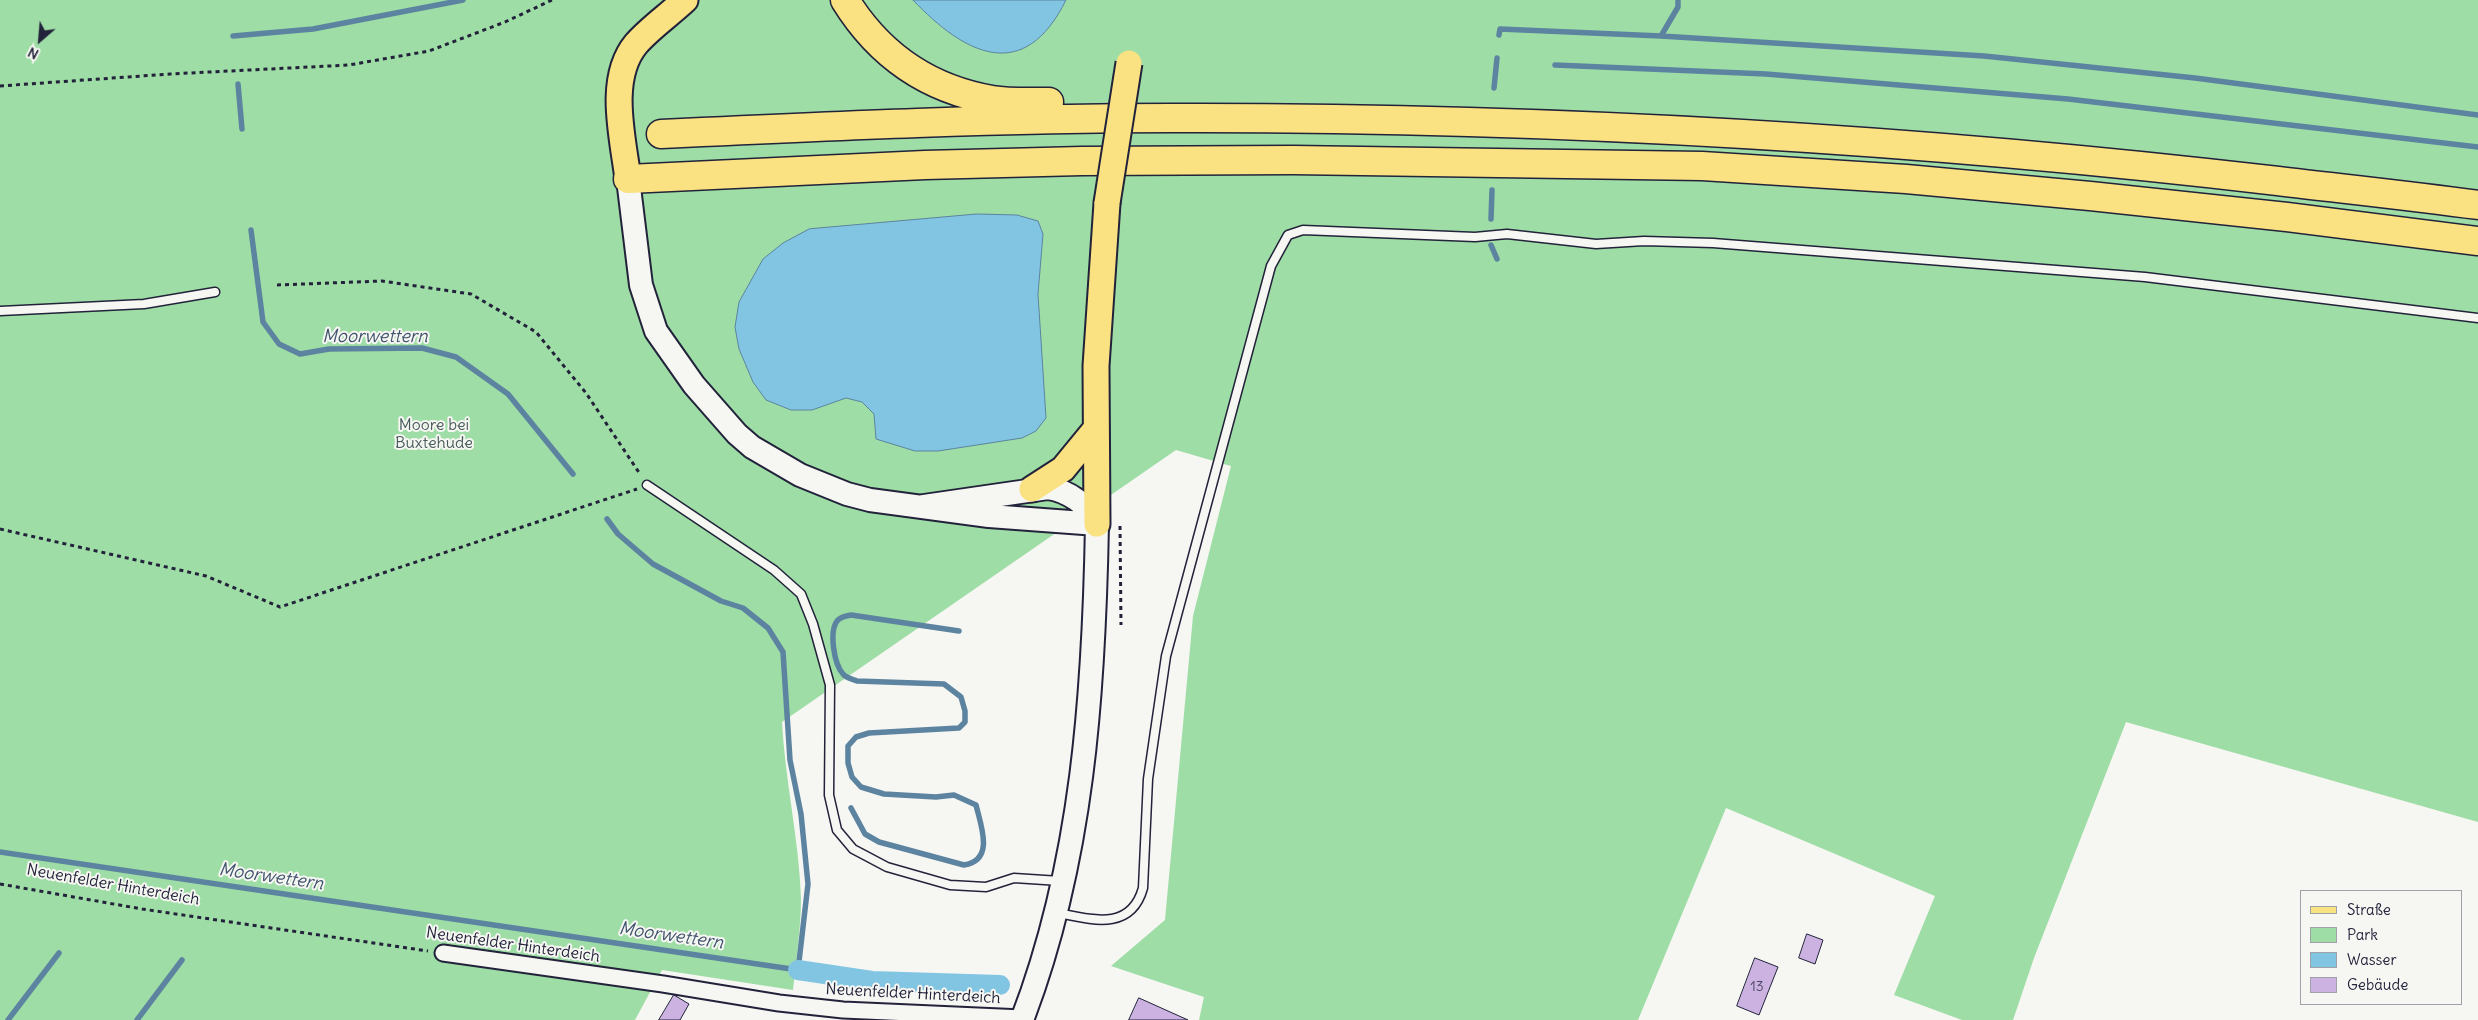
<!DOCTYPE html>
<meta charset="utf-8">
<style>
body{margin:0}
#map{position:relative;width:2478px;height:1020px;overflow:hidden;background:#f6f6f2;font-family:Delius,sans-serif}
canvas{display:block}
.legend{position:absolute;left:2300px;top:890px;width:162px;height:115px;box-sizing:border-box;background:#f6f6f2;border:1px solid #a1a1a9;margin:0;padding:6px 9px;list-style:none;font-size:15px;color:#22223b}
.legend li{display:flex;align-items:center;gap:10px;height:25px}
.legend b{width:25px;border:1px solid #a1a1a9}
.north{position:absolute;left:15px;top:15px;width:50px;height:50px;-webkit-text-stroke:4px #f6f6f2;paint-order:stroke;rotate:207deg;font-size:14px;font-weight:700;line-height:20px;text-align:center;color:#22223b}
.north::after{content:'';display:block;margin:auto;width:18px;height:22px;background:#22223b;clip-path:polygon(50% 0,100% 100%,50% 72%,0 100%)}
</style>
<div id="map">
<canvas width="2478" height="1020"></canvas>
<ul class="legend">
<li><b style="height:6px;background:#fae181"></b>Straße</li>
<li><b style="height:14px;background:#9edda5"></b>Park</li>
<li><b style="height:14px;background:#82c5e3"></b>Wasser</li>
<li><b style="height:14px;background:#cbb2e0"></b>Gebäude</li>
</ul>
<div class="north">N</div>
</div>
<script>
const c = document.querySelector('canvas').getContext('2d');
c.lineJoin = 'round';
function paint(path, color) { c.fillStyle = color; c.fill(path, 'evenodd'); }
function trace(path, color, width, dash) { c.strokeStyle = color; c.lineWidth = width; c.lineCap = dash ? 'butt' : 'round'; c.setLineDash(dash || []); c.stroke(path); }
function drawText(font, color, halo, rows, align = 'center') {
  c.font = font + ' Delius,sans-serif'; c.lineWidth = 4; c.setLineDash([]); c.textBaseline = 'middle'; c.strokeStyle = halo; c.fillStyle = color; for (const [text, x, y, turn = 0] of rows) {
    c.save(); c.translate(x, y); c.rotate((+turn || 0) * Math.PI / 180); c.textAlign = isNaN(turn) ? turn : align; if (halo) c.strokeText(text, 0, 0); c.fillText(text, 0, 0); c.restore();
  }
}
paint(new Path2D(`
 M0,0H2478V822L2126,722L2034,958L2013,1020H1962L1894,995L1935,896L1726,808L1638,1020H1199L1204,997L1111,966L1165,920L1193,616L1231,466L1176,450L782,722C785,781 799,839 801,898C801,928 796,960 793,990L662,970L635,1020H0Z`), '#9edda5');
const water = new Path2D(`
 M913,0H1066C1024,85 965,55 913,0Z
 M977,214L1017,215L1038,221L1043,234L1038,294L1046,418L1036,431L1022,438L938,451H915L876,439L874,414L862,402L846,398L812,410H791L766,400L753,382L739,349L735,327L739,302L763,259L783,243L809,229Z`);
paint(water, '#82c5e3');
trace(water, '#5c84a0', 1);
trace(new Path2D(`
 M1678,0V7L1661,36L1984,56L2195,78L2478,115
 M1499,35L1500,29L1661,36
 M233,36L313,29L463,0
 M1555,65L1766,74L2068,99L2478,147
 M238,84L242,129
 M1494,88L1497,58
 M1491,219L1492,190
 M251,230L263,322L279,344L300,354L329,349L422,348L456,357L508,394L573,474
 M1491,245L1497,259
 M851,808L865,834L879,842L964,865C995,860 981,826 976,805L954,795L936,797L884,794L861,787L852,777L848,763V746L856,737L869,733L959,728L965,722V711L961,697L944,684L857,681C852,679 846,678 843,674C834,664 829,632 837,621C841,616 846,616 851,615L959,631
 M0,852L798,970L808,884L801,814L790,760L783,652L768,628L743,608L721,601L653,564L618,534L607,519
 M8,1020L59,953
 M137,1020L182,960`), '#5c84a0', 5.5);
trace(new Path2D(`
 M798,970L872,981L1000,985`), '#82c5e3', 20);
const building = new Path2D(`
 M1807,934L1823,940L1815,964L1799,958Z
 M1755,958L1778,967L1759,1015L1737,1006Z
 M674,995L689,1004L680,1020H659Z
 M1139,998L1188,1020H1129Z`);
paint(building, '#cbb2e0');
trace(building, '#22223b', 1);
const service = new Path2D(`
 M0,311L144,304L215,292
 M647,485L774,570L801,594L813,624L830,685L829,795L837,830L853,849L887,867L950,885L986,887L1014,878L1060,881
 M1058,913C1093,920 1131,931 1143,888L1148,779L1166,656L1271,266L1288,235L1303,230L1475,237L1507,234L1596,244L1644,241L1713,243L2145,277L2478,318`);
const minor = new Path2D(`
 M443,953L663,984L779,1003L843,1010L1023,1018`);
const secondary = new Path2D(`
 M628,179L641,285L656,331L694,385L737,434L752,447L800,475L847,494L870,500L989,516L1097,524
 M924,506L1048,488C1069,491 1088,505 1097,524C1094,692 1083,861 1022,1020`);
const primary = new Path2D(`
 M628,179C623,138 607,79 636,44C650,28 669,15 685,0
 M1032,489L1063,469L1095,430
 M1097,524L1096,366L1107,203`);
const motorway = new Path2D(`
 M845,0C879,55 928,89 992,100C1010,103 1030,102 1049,102
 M661,134C832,126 1003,118 1173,118C1543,117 1911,138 2278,181C2345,189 2412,196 2478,205
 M628,179L925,165L1082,161L1293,160L1702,166L1906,179L2090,196L2287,217L2478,241`);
trace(service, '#22223b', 11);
trace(minor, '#22223b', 19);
trace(secondary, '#22223b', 26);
trace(primary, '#22223b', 29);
trace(motorway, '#22223b', 31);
trace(new Path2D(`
 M0,86L170,74L349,65L429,51L505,22L552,0
 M277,285L382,281L471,294L536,332L586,393L640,474
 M1120,526L1121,625
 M0,529L206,576L280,607L637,489
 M0,884L142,909L428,951`), '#22223b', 3, [4, 4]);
trace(service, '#f6f6f2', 8);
trace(minor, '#f6f6f2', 15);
trace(secondary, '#f6f6f2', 22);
trace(primary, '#fae181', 25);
trace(motorway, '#fae181', 28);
const primaryBridge = new Path2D(`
 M1107,203L1129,63`);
trace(primaryBridge, '#22223b', 29, []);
trace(primaryBridge, '#fae181', 25);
drawText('14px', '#4c4664', null, [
 ["13",1757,987]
]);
drawText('16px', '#475a5b', '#f6f6f2', [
 ["Moore bei",434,425],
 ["Buxtehude",434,443]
]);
drawText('16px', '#22223b', '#f6f6f2', [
 ["Neuenfelder Hinterdeich",113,885,10],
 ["Neuenfelder Hinterdeich",513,945,8],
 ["Neuenfelder Hinterdeich",913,994,3]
]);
drawText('italic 18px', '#3f536d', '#f6f6f2', [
 ["Moorwettern",375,337],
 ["Moorwettern",271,877,8],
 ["Moorwettern",671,936,8]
]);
</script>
